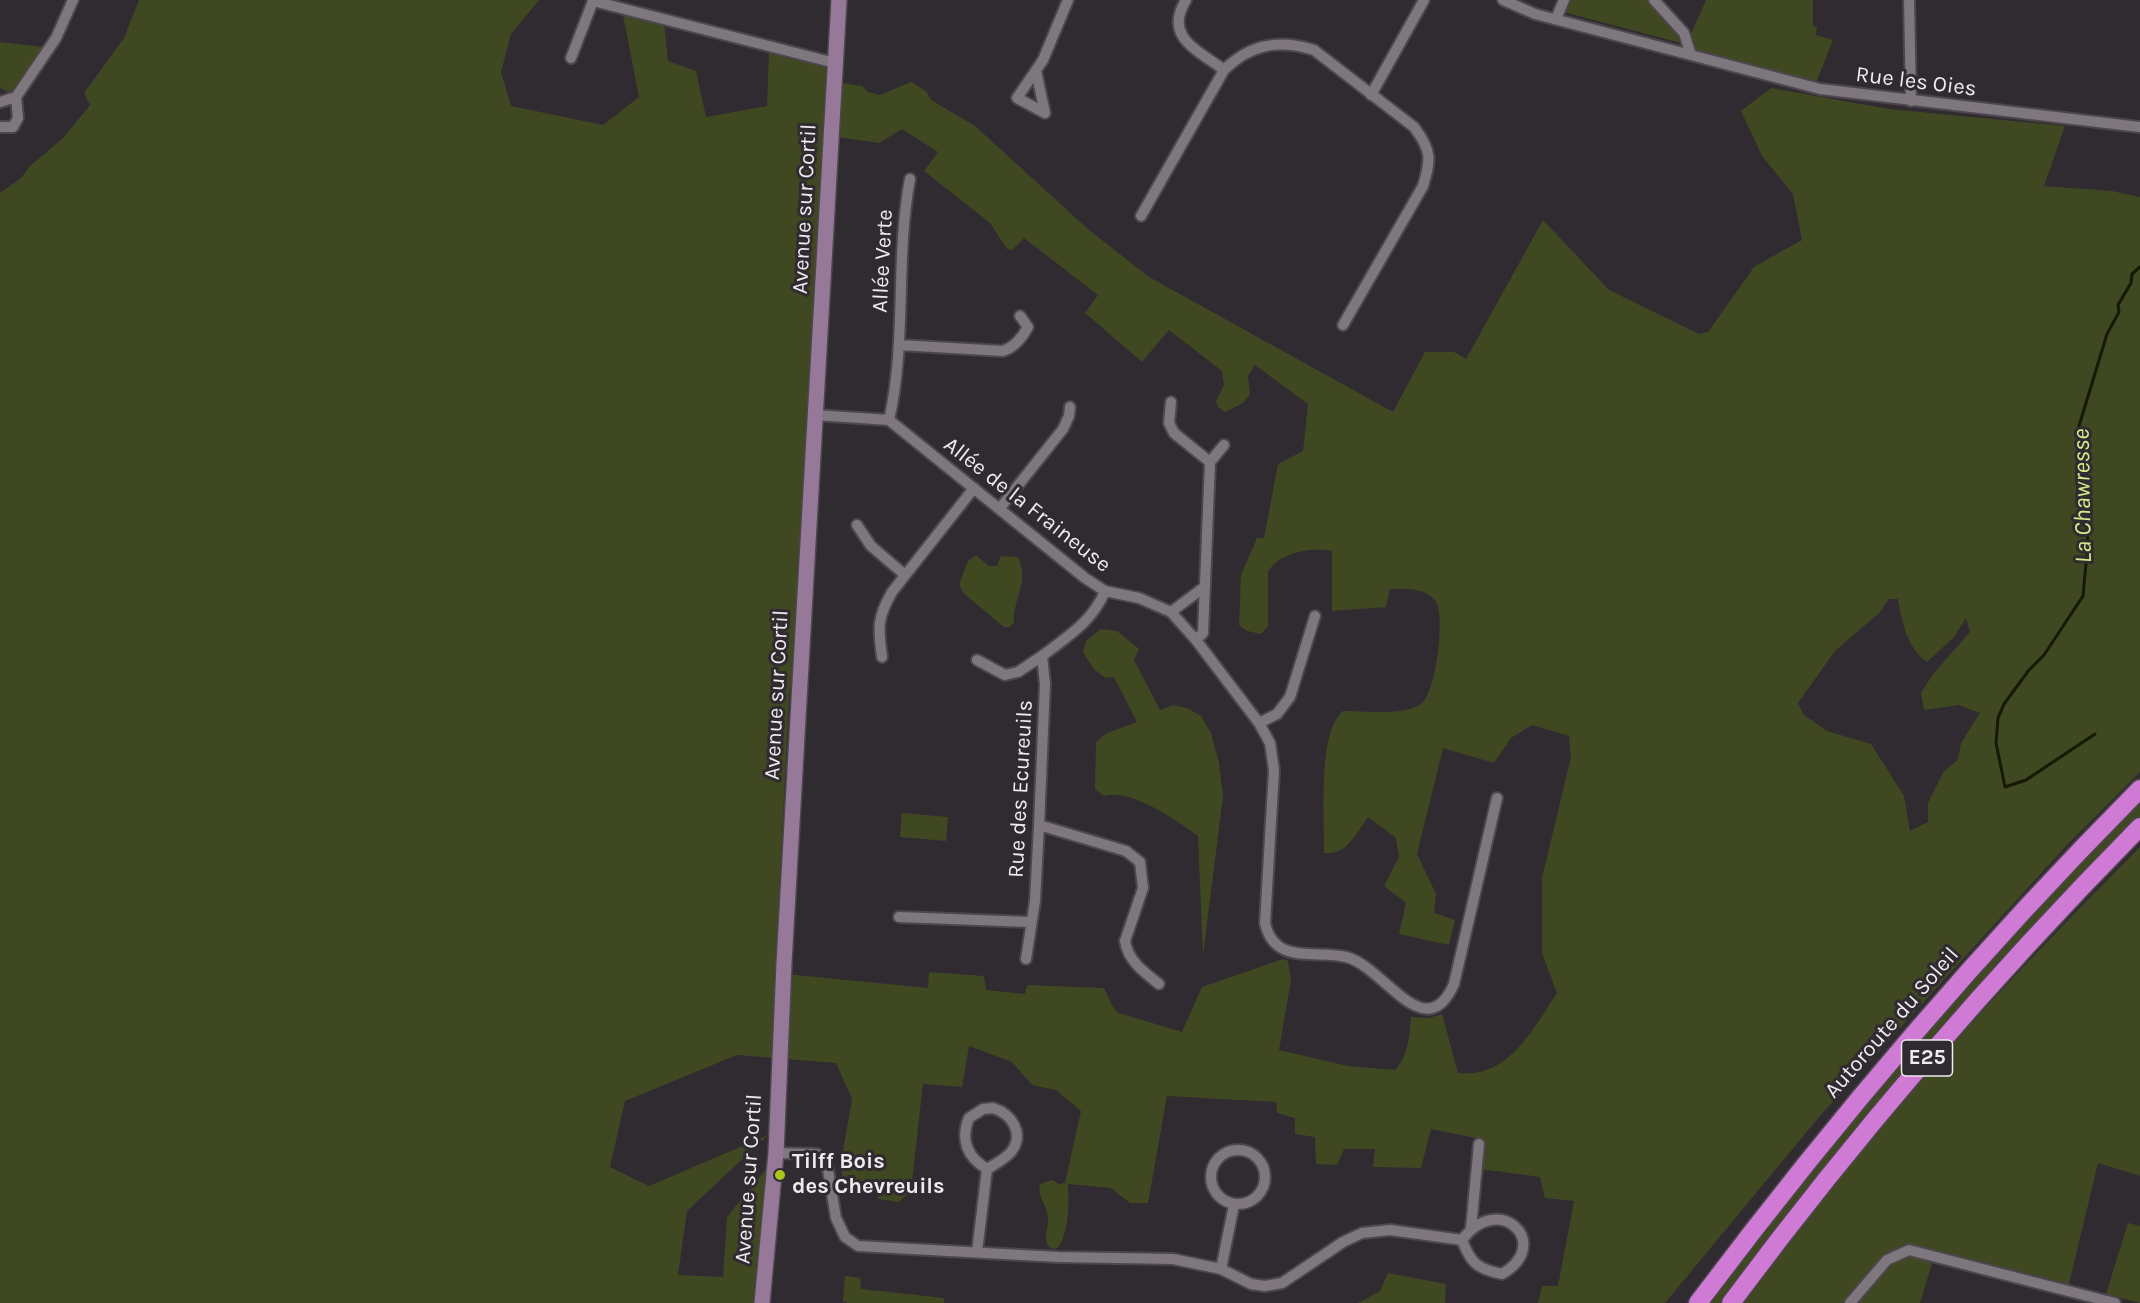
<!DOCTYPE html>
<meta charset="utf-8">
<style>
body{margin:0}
canvas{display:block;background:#302a31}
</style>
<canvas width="2140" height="1303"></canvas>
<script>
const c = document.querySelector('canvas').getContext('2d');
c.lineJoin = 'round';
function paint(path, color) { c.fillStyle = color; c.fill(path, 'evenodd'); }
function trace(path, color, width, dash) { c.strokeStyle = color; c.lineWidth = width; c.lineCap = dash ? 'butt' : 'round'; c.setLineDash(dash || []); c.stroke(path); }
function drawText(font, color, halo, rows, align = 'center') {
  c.font = font + ' Karla,sans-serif'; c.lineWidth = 6; c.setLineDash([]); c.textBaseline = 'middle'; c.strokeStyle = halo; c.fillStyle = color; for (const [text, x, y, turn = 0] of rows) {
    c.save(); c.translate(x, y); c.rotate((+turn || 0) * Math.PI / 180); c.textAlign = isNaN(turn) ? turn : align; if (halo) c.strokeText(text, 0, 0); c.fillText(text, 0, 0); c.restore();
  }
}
paint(new Path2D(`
 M139,0H539L511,34L501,72L511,106L603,125L639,97L623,15L664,22L668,61L696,71L706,117L767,106L769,51L828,68L799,614L789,698L775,973L928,988L929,972L984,976L986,990L1025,994L1027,985L1104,988L1113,1007L1119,1013L1182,1032L1202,987L1283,959L1288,961L1291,980L1279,1050L1348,1066L1395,1070C1409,1055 1409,1036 1411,1017L1429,1018L1442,1014L1458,1073C1508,1079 1533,1029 1557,993L1542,953V878L1571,757L1569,736L1532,725L1511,738L1494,763L1443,748L1417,854L1436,894L1434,913L1455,920L1449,945L1399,934L1406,903L1384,886L1399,857L1396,838L1368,817C1356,833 1347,856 1324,853C1325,820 1317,732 1343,711C1363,711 1405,716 1421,704C1436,694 1447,612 1434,599C1422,587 1406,589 1390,589L1386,607L1332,611V551C1312,547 1279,552 1268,572V626L1261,634L1247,631L1239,625L1241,575L1257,538H1264L1278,464L1303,451L1308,404L1255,365L1248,376L1250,394L1243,403L1225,412L1218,407L1216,401L1224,385L1222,371L1169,330L1142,362L1085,313L1098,295L1024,238L1012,250L1007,249L990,223L924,171L938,152L902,129L879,143L837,137V82L862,86L868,92L880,95L911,82L926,91L931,100L975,126L1089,230L1149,277L1393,412L1425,352H1454L1466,359L1543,220L1609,290L1699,334L1708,332L1754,267L1802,240L1793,194L1762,156L1741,111L1771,88L1889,109L2065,126L2044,186L2112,191L2140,197V772L2065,847L1819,1117L1665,1303H1538L1542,1286H1558L1574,1201L1545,1198L1540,1177L1481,1169L1480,1139L1431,1129L1421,1168L1373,1167L1375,1149H1344L1337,1165L1316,1164L1315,1137L1295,1134V1118L1277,1113L1276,1102L1167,1096L1148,1203H1130L1111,1188L1068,1184C1069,1203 1069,1232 1058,1248L1052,1249C1041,1241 1049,1229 1048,1217C1047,1204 1037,1198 1040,1184L1052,1180L1059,1184L1065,1183L1081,1111L1056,1090L1032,1085L1012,1062L969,1046L962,1087L923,1084L911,1190L899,1202L878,1199V1187L843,1184L841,1163L852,1099L836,1063L737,1055L625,1101L610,1167L649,1186L768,1135L687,1211L678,1275L723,1277L727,1217L766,1169L753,1303H0V193L21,178L31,165L63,138L90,105L84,93L124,38ZM1889,599H1898C1902,622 1907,648 1927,662L1954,637L1966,618L1970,632L1933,674L1921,693L1924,710L1959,705L1980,713L1961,743L1958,759L1943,773L1928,803V822L1910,831L1904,796L1871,744L1827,731L1803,714L1798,703L1835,651L1880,612Z
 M1568,0H1649L1682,37L1681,43L1563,12Z
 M1706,0H1813V26L1817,27L1816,35L1833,40L1816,83L1690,50L1691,34Z
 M0,42L44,47L10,93L0,88Z
 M976,555L989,566H997L1001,556L1018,557C1030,582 1013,598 1014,622L1010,627H1004L963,593L959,584L968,561Z
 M1101,629L1117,631L1139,649L1134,660L1160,710L1173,705L1187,708L1201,716L1211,733L1219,763L1223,796L1203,955L1198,836C1176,820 1131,788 1104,796L1095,789L1096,742L1107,733L1137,722L1114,677L1105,678L1093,668L1083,652L1086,641Z
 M2140,798V817L2037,924L1723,1303H1705L1905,1052Z
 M902,813L948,817L946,841L900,837Z
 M2140,847V1176L2098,1163L2069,1284L1936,1250L1920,1303H1744C1860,1139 1998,989 2140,847Z
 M2128,1223L2140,1226V1303L2106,1294Z
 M1388,1273L1446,1284L1445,1303H1358L1380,1291Z
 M845,1276L860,1278L861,1289L944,1298V1303H848L843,1301Z`), '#3f4821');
trace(new Path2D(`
 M2095,734L2026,780L2005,787L1996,743L1998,718L2004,704L2029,670L2044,655L2083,596L2088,542L2079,426L2107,334L2119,312L2118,305L2131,283L2132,274L2140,267`), '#151a04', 3);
const minor = new Path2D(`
 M1186,0C1163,37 1198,50 1224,70
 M1503,0L1535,14L1820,89L2140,127
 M1654,0L1684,33L1691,55
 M1909,0L1911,101
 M1556,19L1564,0
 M571,58L593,1L835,63
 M1036,71L1045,113L1017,98L1043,60L1068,0
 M1371,95L1424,0
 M0,102L16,97L56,38L73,0
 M0,127H13L18,118L16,97
 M1141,216L1224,70C1250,44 1279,39 1314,50L1414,127C1432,151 1431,159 1423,186L1343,325
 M899,345L1003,351C1015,347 1022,338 1028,327L1020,316
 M1171,402L1169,423L1174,433L1210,462L1203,633L1196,640
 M815,415L889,420L1085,578L1105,591L1139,598L1171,612L1196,640L1259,723L1270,743L1274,770L1265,923C1274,965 1315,950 1346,957C1384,966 1425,1049 1454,984L1497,798
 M889,420C907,341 895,259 910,179
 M1210,462L1224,445
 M1000,508L1063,429L1069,416L1070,407
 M857,525L871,546L905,575
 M1171,612L1203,588
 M882,657C878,628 877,618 892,592L974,488
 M977,660L1005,675L1018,672L1042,656
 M1259,723L1277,714L1290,697L1315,616
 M1039,825L1126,851L1140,862L1143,888L1125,941C1128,961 1144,972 1159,984
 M899,917L1030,922
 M1026,959L1035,901L1039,825L1045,684L1042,656C1067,637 1093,621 1105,591
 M993,1108C1012,1114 1025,1134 1011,1152C1004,1160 995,1164 987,1169C967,1157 960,1140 969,1118L983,1109Z
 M1211 1177a27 27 0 1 1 54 0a27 27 0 1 1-54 0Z
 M776,1153L817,1154L827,1164L836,1218L845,1237L858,1246L1058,1257L1173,1259L1221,1269L1251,1284L1265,1286L1282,1283L1343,1242L1362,1233L1390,1230L1462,1240C1499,1190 1554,1244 1502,1274C1478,1269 1471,1264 1462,1240
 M1471,1228L1479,1144
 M977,1252L987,1169
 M1221,1269L1234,1205
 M1850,1303L1887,1260L1909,1250L2115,1303`);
const secondary = new Path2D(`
 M762,1303L776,1153L784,963L839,0`);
const motorway = new Path2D(`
 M1698,1303C1834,1122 1980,950 2140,789
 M1731,1303C1856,1135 1993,976 2140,827`);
trace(minor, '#4c474c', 14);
trace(secondary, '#4c474c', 18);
trace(motorway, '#4c474c', 21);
trace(minor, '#7e777e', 10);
trace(secondary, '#967898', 15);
trace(motorway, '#cf7bd5', 18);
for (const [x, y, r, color] of [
 [780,1175,6,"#a9c71b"]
]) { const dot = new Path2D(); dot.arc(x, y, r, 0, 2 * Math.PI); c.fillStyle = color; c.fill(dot); trace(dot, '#302a31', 2); }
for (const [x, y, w] of [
 [1927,1058,51]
]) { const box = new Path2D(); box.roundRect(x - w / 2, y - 18, w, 36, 4.5); c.fillStyle = '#302a31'; c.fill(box); trace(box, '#efebef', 1.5); }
drawText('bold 21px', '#efebef', null, [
 ["E25",1927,1058]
]);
drawText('22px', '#efebef', '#302a31', [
 ["Rue les Oies",1916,82,7],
 ["Avenue sur Cortil",805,209,-87],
 ["Allée Verte",883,261,-87],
 ["Allée de la Fraineuse",1027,505,38],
 ["Avenue sur Cortil",777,695,-87],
 ["Rue des Ecureuils",1021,789,-87],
 ["Autoroute du Soleil",1892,1023,-49],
 ["Avenue sur Cortil",749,1179,-86]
]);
drawText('bold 22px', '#efebef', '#302a31', [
 ["Tilff Bois",792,1162],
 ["des Chevreuils",792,1187]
], 'left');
drawText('italic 24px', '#d5ee89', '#302a31', [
 ["La Chawresse",2083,496,-91]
]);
</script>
